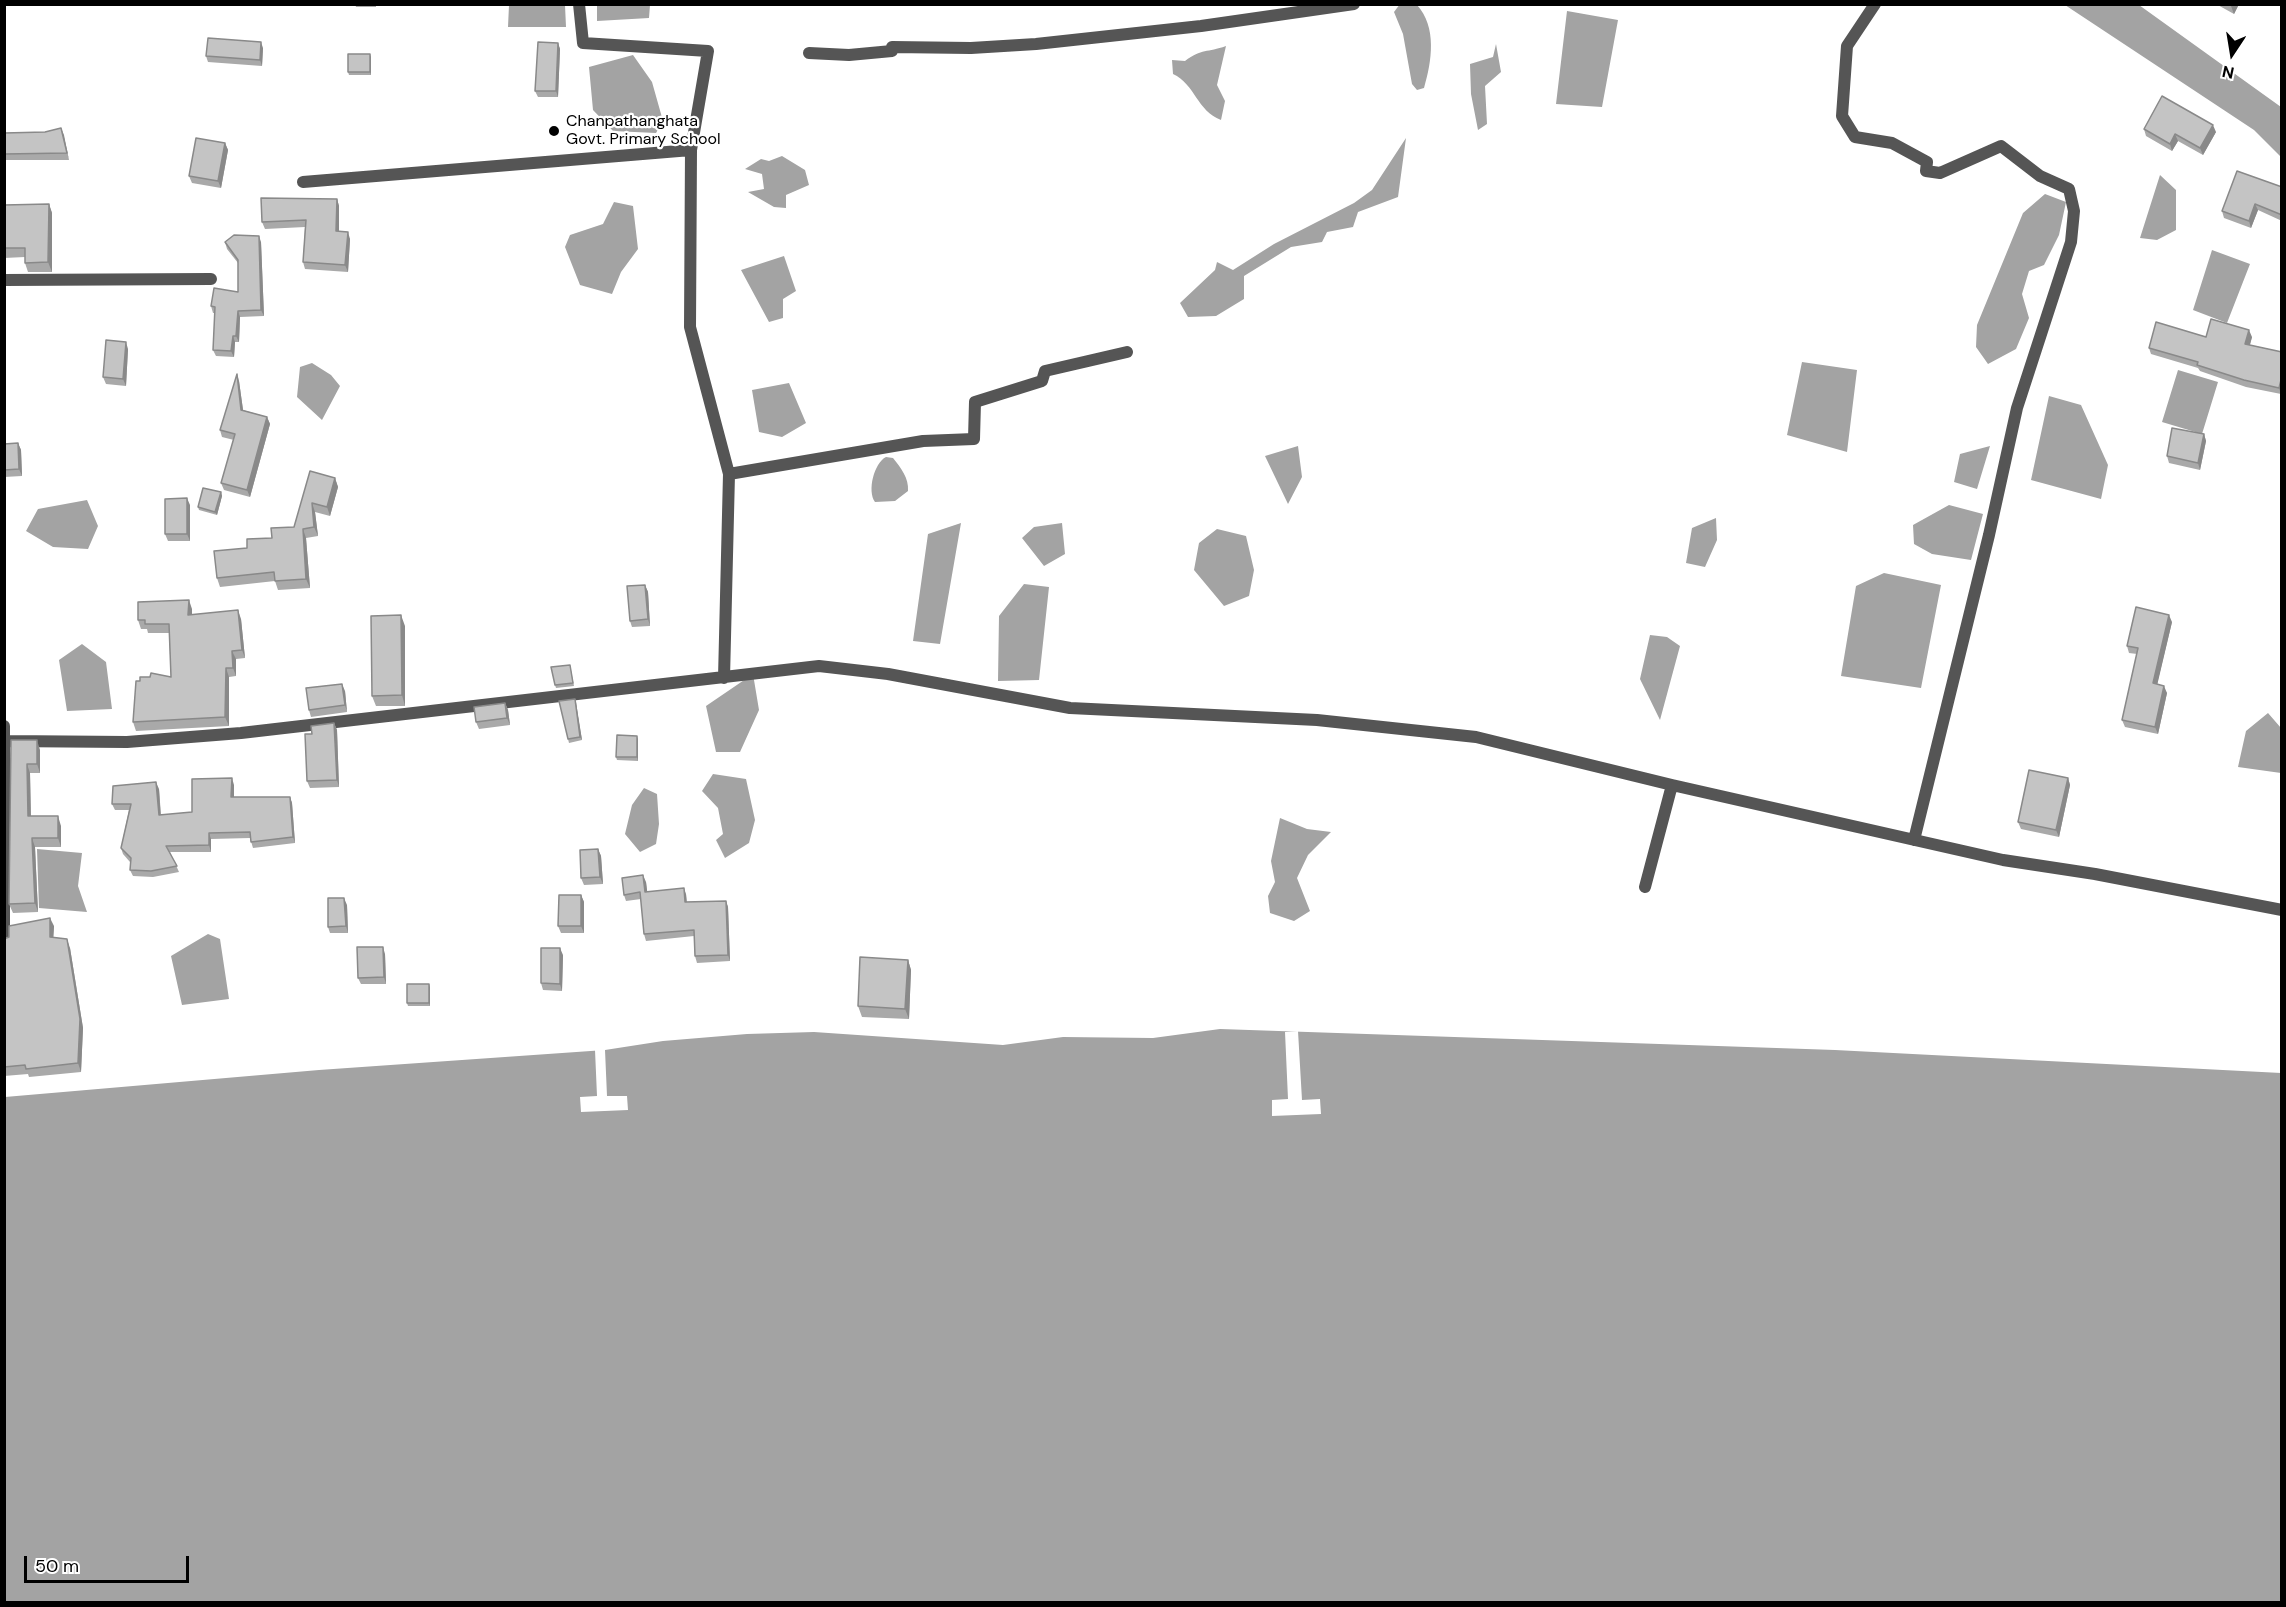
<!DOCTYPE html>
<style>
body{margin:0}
#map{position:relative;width:2286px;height:1607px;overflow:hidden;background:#fff;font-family:"DM Sans",sans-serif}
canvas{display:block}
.frame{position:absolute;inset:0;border:6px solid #000;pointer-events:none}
.north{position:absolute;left:2202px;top:24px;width:60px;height:60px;-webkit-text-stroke:4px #fff;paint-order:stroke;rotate:192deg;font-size:16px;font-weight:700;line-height:24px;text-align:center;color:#000}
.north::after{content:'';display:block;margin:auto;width:21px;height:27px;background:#000;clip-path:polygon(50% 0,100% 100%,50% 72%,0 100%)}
.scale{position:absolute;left:24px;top:1556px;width:165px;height:27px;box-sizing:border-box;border:3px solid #000;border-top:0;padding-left:8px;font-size:18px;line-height:21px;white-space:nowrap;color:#000;-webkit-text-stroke:4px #fff;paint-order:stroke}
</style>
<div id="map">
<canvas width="2286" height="1607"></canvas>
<div class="frame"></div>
<div class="north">N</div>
<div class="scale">50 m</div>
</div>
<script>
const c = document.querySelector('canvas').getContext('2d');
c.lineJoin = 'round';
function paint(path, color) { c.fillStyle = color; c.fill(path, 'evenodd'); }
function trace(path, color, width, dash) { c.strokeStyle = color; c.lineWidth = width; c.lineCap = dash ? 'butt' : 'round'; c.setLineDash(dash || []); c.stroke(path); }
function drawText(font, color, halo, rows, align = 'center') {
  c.font = font + ' "DM Sans",sans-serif'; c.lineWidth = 4.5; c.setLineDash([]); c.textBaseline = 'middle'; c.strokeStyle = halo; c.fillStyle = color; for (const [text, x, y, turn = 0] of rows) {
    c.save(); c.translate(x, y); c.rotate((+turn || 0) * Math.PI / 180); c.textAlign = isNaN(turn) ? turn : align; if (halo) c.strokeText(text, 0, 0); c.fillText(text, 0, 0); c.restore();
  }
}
paint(new Path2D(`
 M1400,4L1417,5C1437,27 1432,61 1424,88L1417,90L1412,84L1403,34L1394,12Z
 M509,5H565L566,27H508Z
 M597,5H650L649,18L597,21Z
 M2065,5H2139L2281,107V157L2254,130Z
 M1567,11L1618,20L1602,107L1556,104Z
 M1496,44L1501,72L1485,86L1487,124L1478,130L1471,94L1470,64L1493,57Z
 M1226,46L1217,85L1225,101L1221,120C1197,111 1195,84 1173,74L1172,60L1185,61C1202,48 1207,53 1226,46Z
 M633,55L652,82L663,121L656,133L613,131L593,110L589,67Z
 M1406,138L1398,197L1358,212L1353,227L1327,232L1322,242L1291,247L1244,276V299L1216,316L1188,317L1180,303L1215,270L1217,262L1233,270L1274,244L1354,203L1372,190Z
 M782,156L805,170L809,185L786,195V208L774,207L748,192L764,189L762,174L745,169L761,159L769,161Z
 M2160,175L2176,190V230L2157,240L2140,238Z
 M2045,194L2066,202L2059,235L2044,265L2029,271L2022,294L2029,318L2016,349L1988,364L1976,347L1977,325L2023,213Z
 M614,202L633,206L638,249L621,272L612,294L580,285L565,247L570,235L603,224Z
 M2212,250L2250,264L2227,323L2193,310Z
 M784,256L796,291L783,299V318L769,322L741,270Z
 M1802,362L1857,370L1847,452L1787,435Z
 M312,363L331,375L340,386L322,420L297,397L300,367Z
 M2178,370L2218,382L2202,434L2162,422Z
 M789,383L806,423L782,437L759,432L752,390Z
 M2049,396L2081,405L2108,465L2101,499L2031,480Z
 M1298,446L1302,477L1288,504L1265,456Z
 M1990,446L1977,489L1954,482L1960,454Z
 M886,457L893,458C901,468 909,478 908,491L895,501L875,502C867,491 874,463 886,457Z
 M87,500L98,526L88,549L53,547L26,531L38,509Z
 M1949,505L1983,514L1971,560L1932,554L1914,544L1913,525Z
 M1716,518L1717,540L1705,567L1686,563L1692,528Z
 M961,523L940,644L913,641L928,534Z
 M1062,523L1065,554L1044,566L1022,538L1034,527Z
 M1217,529L1246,536L1254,570L1249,596L1224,606L1194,570L1199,543Z
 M1884,573L1941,585L1921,688L1841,676L1856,586Z
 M1024,584L1049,587L1039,680L998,681L999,616Z
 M1650,635L1667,637L1680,646L1660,720L1640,679Z
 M82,644L106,662L112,709L67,711L59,660Z
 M753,674L759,710L740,752H716L706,706Z
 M2268,713L2281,728V773L2238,767L2246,731Z
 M713,774L746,779L755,820L749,843L725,858L716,840L723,834L718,808L702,791Z
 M644,788L657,794L659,824L656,844L640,852L625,834L632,805Z
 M1280,818L1307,829L1331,832L1308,855L1297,878L1310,911L1294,921L1270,913L1268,896L1275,882L1271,861Z
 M37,849L82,853L78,886L87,912L39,908Z
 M208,934L220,939L229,999L182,1005L171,956Z
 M1220,1029L1835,1050L2281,1073V1602H5V1097L319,1070L605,1050L663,1041L747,1034L814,1032L1003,1045L1063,1037L1153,1038Z`), '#a3a3a3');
paint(new Path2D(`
 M1298,1031L1302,1100L1320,1099L1321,1114L1272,1116V1100L1288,1099L1285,1032Z
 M595,1050H605L607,1096H627L628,1110L581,1112L580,1097L597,1096Z`), '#fff');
trace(new Path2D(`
 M579,4L583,43L708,51L691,150L690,327L729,474L724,678
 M1875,4L1847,46L1842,116L1855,137L1892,143L1927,162L1926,171L1940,173L2001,146L2040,176L2069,189L2074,211L2071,242L2017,408L1989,535L1914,840
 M809,53L849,55L892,51V47L971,48L1036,44L1201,26L1354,4
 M303,182L691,150
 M4,280L211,279
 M729,474L923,441L974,439L975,402L1042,381L1045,371L1127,352
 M4,726V939
 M5,741L127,742L241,733L819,666L888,674L1070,708L1317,720L1476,737L1672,785L2003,860L2095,874L2282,910
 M1645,887L1672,785`), '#555', 12);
paint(new Path2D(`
 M355,4H376V7H356Z
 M2216,4H2239L2234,14Z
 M558,43L560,49L558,97H538L535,91Z
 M263,48L262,66L208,62L206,56Z
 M371,57V75H349L348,72Z
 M61,128L69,160H4V133L45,132Z
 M2144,129L2216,132L2203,155L2178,141L2172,151L2146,136Z
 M225,143L228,150L221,188L192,183L189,176Z
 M2282,187V221L2258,210L2251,228L2224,218L2222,211Z
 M337,199L339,206V231L350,239L348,272L305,269L303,262L305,227L265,229L262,222Z
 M49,204L52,213V272H28L25,263V257L4,258V205Z
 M225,242H261L264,316L240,317L239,342H235L234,357L216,356L213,350L215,313H213L211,306L238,292V263L227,249Z
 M2206,337H2252L2250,345L2282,352L2281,394L2246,387L2200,371L2198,368L2151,354L2149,348Z
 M128,349L126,386L106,384L103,377Z
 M239,381L243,410L267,417L270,424L250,497L224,490L221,483L234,440L222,437L220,430Z
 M2204,434L2206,441L2200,470L2169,463L2167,456Z
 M18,443L21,450L22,476L4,477V444Z
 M310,471L335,478L338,487L330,516L315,512L318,536L306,538L310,588L278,590L275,581L220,587L217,578L247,548L272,538L294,527Z
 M221,492L222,496L217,515L199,510L198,507Z
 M190,505V541H168L165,534Z
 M645,585L648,592L650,626L632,627L630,621Z
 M192,609V615L241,619L245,658L236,659V676L229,677V726L136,731L133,722L140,681L171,677L169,633H148L147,629H141L138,620Z
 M2172,622L2157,684L2167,693L2158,734L2125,727L2122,720L2137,654L2129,653L2127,646Z
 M405,626V706H376L372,696Z
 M570,665L574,686L556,688L555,685Z
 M345,691L347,712L311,717L309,710Z
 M575,699L582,740L569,743L568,739Z
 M505,703L508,710L510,725L479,729L476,722Z
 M334,723L337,730L339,787L310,788L307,781L312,734Z
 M638,739V761L617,760L616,757Z
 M11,740L40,750V773H30L31,816L61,826V847H35L38,912L13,913L9,904Z
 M2068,778L2070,785L2059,837L2021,829L2018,822Z
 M234,785V797H290L292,803L295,843L253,848L250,838L211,839V852H170L179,872L153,877L133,876L130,870V862L123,854L121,848L129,810H115L112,804L159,789L161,815L192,812Z
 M598,849L601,856L603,884L584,885L581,878Z
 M646,882L647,891L686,894L687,902L726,901L728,907L730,961L697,963L695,956L694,936L646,941L644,934L641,899L626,901L624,895Z
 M581,895L584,902V933H561L558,926Z
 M347,905L348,933H330L328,927Z
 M54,926L53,937L70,948L83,1028L81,1072L29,1077L28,1074L4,1076V939Z
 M385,954L386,984H361L358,978Z
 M563,955L562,991L543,990L541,983Z
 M908,960L911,970L909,1019L862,1017L858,1006Z
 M429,984L430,988V1006H408L407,1003Z`), '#a9a9a9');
paint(new Path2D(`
 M2232,4H2239L2234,14L2231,6Z
 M261,42L263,48L262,66L260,60Z
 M558,43L560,49L558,97L556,91Z
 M370,54L371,57V75L370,72Z
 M2213,125L2216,132L2203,155L2200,148Z
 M61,128L64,135L69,160L67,153Z
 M2175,134L2178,141L2172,151L2170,144Z
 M225,143L228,150L221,188L218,181Z
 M337,199L339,206V238L336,231Z
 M49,204L52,213V272L48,262Z
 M2255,204L2258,210L2251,228L2249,221Z
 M348,232L350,239L348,272L345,265Z
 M259,236L261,242L264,316L261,310Z
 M238,311L240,317L239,342L236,336Z
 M2249,330L2252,337L2248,351L2245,344Z
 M233,336L235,342L234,357L231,351Z
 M126,342L128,349L126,386L123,379Z
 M237,374L239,381L244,417L241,410Z
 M2282,376L2281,394L2279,388Z
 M267,417L270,424L250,497L247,490Z
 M2204,434L2206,441L2200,470L2198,463Z
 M18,443L21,450L22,476L19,469Z
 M335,478L338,487L330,516L327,507Z
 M221,492L222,496L217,515L215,512Z
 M187,498L190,505V541L187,534Z
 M312,503L315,512L318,536L314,527Z
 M303,529L306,538L310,588L306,579Z
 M645,585L648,592L650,626L648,619Z
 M189,600L192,609V624L188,615Z
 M238,610L241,619L245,658L242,650Z
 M401,615L405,626V706L402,695Z
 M2169,615L2172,622L2156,690L2153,683Z
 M232,651L236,659V676L233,668Z
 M226,668L229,677V726L225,717Z
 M342,684L345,691L347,712L345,705Z
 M2164,686L2167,693L2158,734L2155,727Z
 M575,699L576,702L582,740L580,737Z
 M505,703L508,710L510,725L507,718Z
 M334,723L337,730L339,787L337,780Z
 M637,736L638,739V761L637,757Z
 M37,740L40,750V773L37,764Z
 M27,764L30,773L31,825L28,816Z
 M232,778L234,785V803L231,797Z
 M2068,778L2070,785L2059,837L2056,830Z
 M156,782L159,789L161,821L159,815Z
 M290,797L292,803L295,843L293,837Z
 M58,816L61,826V847L58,838Z
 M209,833L211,839V852L209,845Z
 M32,838L35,847L38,912L35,903Z
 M598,849L601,856L603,884L600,877Z
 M643,875L646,882L648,898L645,892Z
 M684,888L686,894L687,909L685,902Z
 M581,895L584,902V933L581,926Z
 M344,898L347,905L348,933L346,926Z
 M726,901L728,907L730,961L728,955Z
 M50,918L54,926L53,946L50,937Z
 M67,939L70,948L83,1028L81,1072L78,1063Z
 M383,947L385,954L386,984L384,977Z
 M560,948L563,955L562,991L560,984Z
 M908,960L911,970L909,1019L905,1009Z
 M429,984L430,988V1006L429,1003Z`), '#898989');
const building = new Path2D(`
 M208,38L261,42L260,60L206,56Z
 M538,42L558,43L556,91H535Z
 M348,54H370V72H348Z
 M2162,96L2213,125L2200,148L2175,134L2170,144L2144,129Z
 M61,128L67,153L4,154V133L45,132Z
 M196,138L225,143L218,181L189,176Z
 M2237,171L2282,187V215L2255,204L2249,221L2222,211Z
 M261,198L337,199L336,231L348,232L345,265L303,262L306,220L262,222Z
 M49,204L48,262L25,263V248H4V205Z
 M234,235L259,236L261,310L238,311L236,336H233L231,351L213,350L215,307L211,306L214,288L238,292V260L225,242Z
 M2211,319L2249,330L2245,344L2282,352V376L2279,388L2244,380L2197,365L2198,362L2149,348L2156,322L2206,337Z
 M106,340L126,342L123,379L103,377Z
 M237,374L241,410L267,417L247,490L221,483L235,434L220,430Z
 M2172,428L2204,434L2198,463L2167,456Z
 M18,443L19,469L4,470V444Z
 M310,471L335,478L327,507L312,503L314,527L303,529L306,579L275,581L274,572L217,578L214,551L247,548V539L272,538L271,528L294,527Z
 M203,488L221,492L215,512L198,507Z
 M187,498V534H165V499Z
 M645,585L648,619L630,621L627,586Z
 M189,600L188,615L238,610L242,650L232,651L233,668H226L225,717L133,722L136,681H140V677H150L151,673L171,677L169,624H145V620H138V602Z
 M2136,607L2169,615L2153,683L2164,686L2155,727L2122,720L2138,648L2127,646Z
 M401,615L402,695L372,696L371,616Z
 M570,665L573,683L555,685L551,667Z
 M342,684L345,705L309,710L306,688Z
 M575,699L580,737L568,739L559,701Z
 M505,703L507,718L476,722L474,707Z
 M334,723L337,780L307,781L305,734H312L311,726Z
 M617,735L637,736V757H616Z
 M11,740H37V764H27L28,816H58V838H32L35,903L9,904Z
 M2029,770L2068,778L2056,830L2018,822Z
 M232,778L231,797H290L293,837L251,842L250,832L209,833V845L166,846L177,866L151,871L130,870L131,858L121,848L131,804H112L113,786L156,782L159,815L192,812V779Z
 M598,849L600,877L581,878L580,850Z
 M643,875L645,892L684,888L685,902L726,901L728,955L695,956L694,930L644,934L640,892L624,895L622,878Z
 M559,895H581V926H558Z
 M328,898H344L346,926L328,927Z
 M50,918V937L67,939L80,1019L78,1063L26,1069L25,1065L4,1067V939L9,937V926Z
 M357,947H383L384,977L358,978Z
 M541,948H560V984L541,983Z
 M860,957L908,960L905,1009L858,1006Z
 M407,984H429V1003H407Z`);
paint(building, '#c4c4c4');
trace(building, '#898989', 1.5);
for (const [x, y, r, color] of [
 [554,131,6,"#000"]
]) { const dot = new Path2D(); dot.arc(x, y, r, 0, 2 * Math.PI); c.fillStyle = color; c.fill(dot); trace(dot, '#fff', 2); }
drawText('16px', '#000', '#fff', [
 ["Chanpathanghata",566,122],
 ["Govt. Primary School",566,140]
], 'left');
</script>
